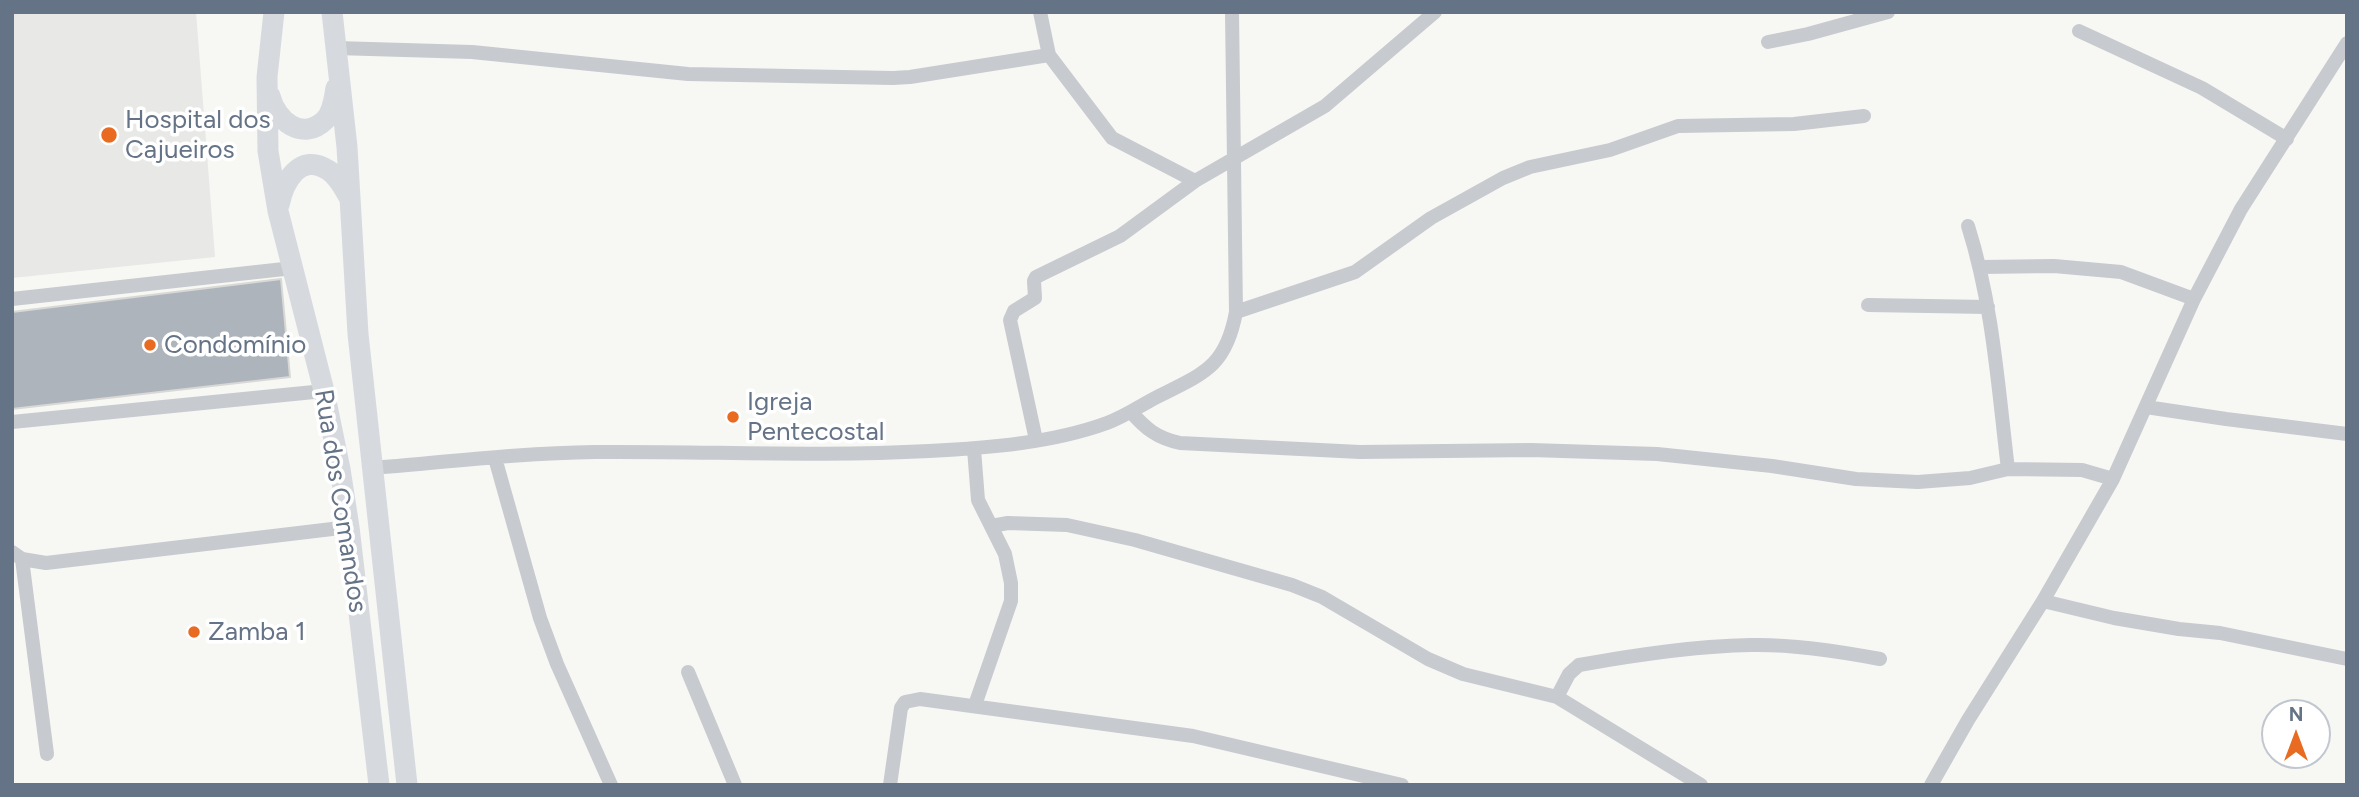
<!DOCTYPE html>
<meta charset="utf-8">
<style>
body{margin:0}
#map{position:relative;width:2359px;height:797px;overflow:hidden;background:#f7f7f4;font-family:Figtree,sans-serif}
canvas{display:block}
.frame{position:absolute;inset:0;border:14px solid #657386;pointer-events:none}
.north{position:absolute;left:2261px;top:699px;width:70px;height:70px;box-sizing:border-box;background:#fff;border:2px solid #c1c7cf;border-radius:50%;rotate:0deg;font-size:19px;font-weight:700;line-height:28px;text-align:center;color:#657386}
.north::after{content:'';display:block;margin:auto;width:24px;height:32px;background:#e96b22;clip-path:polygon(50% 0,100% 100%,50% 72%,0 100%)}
</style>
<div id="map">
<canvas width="2359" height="797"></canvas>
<div class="frame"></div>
<div class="north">N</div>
</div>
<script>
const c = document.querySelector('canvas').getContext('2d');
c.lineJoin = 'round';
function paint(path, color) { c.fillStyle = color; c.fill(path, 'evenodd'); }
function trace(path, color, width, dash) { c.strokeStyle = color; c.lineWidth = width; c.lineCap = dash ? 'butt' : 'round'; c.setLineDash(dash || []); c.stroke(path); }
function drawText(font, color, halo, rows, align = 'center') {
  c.font = font + ' Figtree,sans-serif'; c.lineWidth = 7; c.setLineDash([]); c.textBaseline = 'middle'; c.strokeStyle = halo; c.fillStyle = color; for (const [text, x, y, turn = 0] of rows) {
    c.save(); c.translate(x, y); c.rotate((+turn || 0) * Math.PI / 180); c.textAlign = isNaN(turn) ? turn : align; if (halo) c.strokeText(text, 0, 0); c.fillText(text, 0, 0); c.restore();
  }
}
paint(new Path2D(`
 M12,12H196L215,257L12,278Z`), '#e8e8e7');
const building = new Path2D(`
 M281,279L290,377L12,409V312Z`);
paint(building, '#adb4bb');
trace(building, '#d8d9d6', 2);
trace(new Path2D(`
 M1040,12L1049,55L1112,138L1195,181
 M2079,31L2202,88L2287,139
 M1768,42L1808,34L1888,12
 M336,48L472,52L688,74L893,78L910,77L1049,55
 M1968,226C1993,305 1998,387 2008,469
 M1981,267L2054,266L2121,272L2194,299
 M12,299L293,268
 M1868,305L1988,307
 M1236,312L1355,272L1431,218L1503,178L1530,167L1610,150L1678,126L1794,124L1864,116
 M2146,407L2226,419L2347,434
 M1131,412C1146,429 1157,438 1180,443L1360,452L1531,450L1657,454L1772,466L1856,479L1918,482L1970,478L2008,469L2082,470L2113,479
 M12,422L324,391
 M1036,440L1010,320L1014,311L1035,298L1034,281L1036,277L1120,236L1195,181L1325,106L1435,12
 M974,449L978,500L1005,554L1011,583V601L975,705
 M495,458L540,618L557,664L611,785
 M372,468C446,462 521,453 595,452C706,451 818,457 929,451C988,448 1052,443 1107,423C1126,416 1141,405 1159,396C1205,373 1226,366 1236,312L1232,12
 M991,526L1008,523L1067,525L1135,540L1292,585L1322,597L1428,659L1463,674L1557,697L1701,785
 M12,552L22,559L46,563L349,527
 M22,559L47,754
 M2043,601L2114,618L2179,629L2220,633L2347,659
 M688,672L735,785
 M1557,697L1569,674L1579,665C1635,655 1693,646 1751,645C1794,644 1838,651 1880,659
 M890,785L901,708L905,702L920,699L1193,736L1402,785
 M1931,785L1968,720L2043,601L2113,479L2194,299L2241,209L2347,43`), '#c7cace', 14);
trace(new Path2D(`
 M274,12L267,77L268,151L278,211L324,391L340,469L349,527L379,785
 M332,12L347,147L358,334L407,785
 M270,96C276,121 303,142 325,120C333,112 334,99 336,88
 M279,205C284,181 300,152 328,170C338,176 343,187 349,197`), '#d6dadf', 21);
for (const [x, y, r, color] of [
 [109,135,9,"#e96b22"],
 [150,345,7,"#e96b22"],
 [733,417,7,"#e96b22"],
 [194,632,7,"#e96b22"]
]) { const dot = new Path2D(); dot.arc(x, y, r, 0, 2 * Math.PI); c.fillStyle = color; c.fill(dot); trace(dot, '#fff', 2.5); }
drawText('26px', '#657386', '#fff', [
 ["Hospital dos",125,120],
 ["Cajueiros",125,150],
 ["Condomínio",164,345],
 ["Igreja",747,402],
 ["Pentecostal",747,432],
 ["Zamba 1",208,632]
], 'left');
drawText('26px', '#657386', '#fff', [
 ["Rua dos Comandos",340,501,81]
]);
</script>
